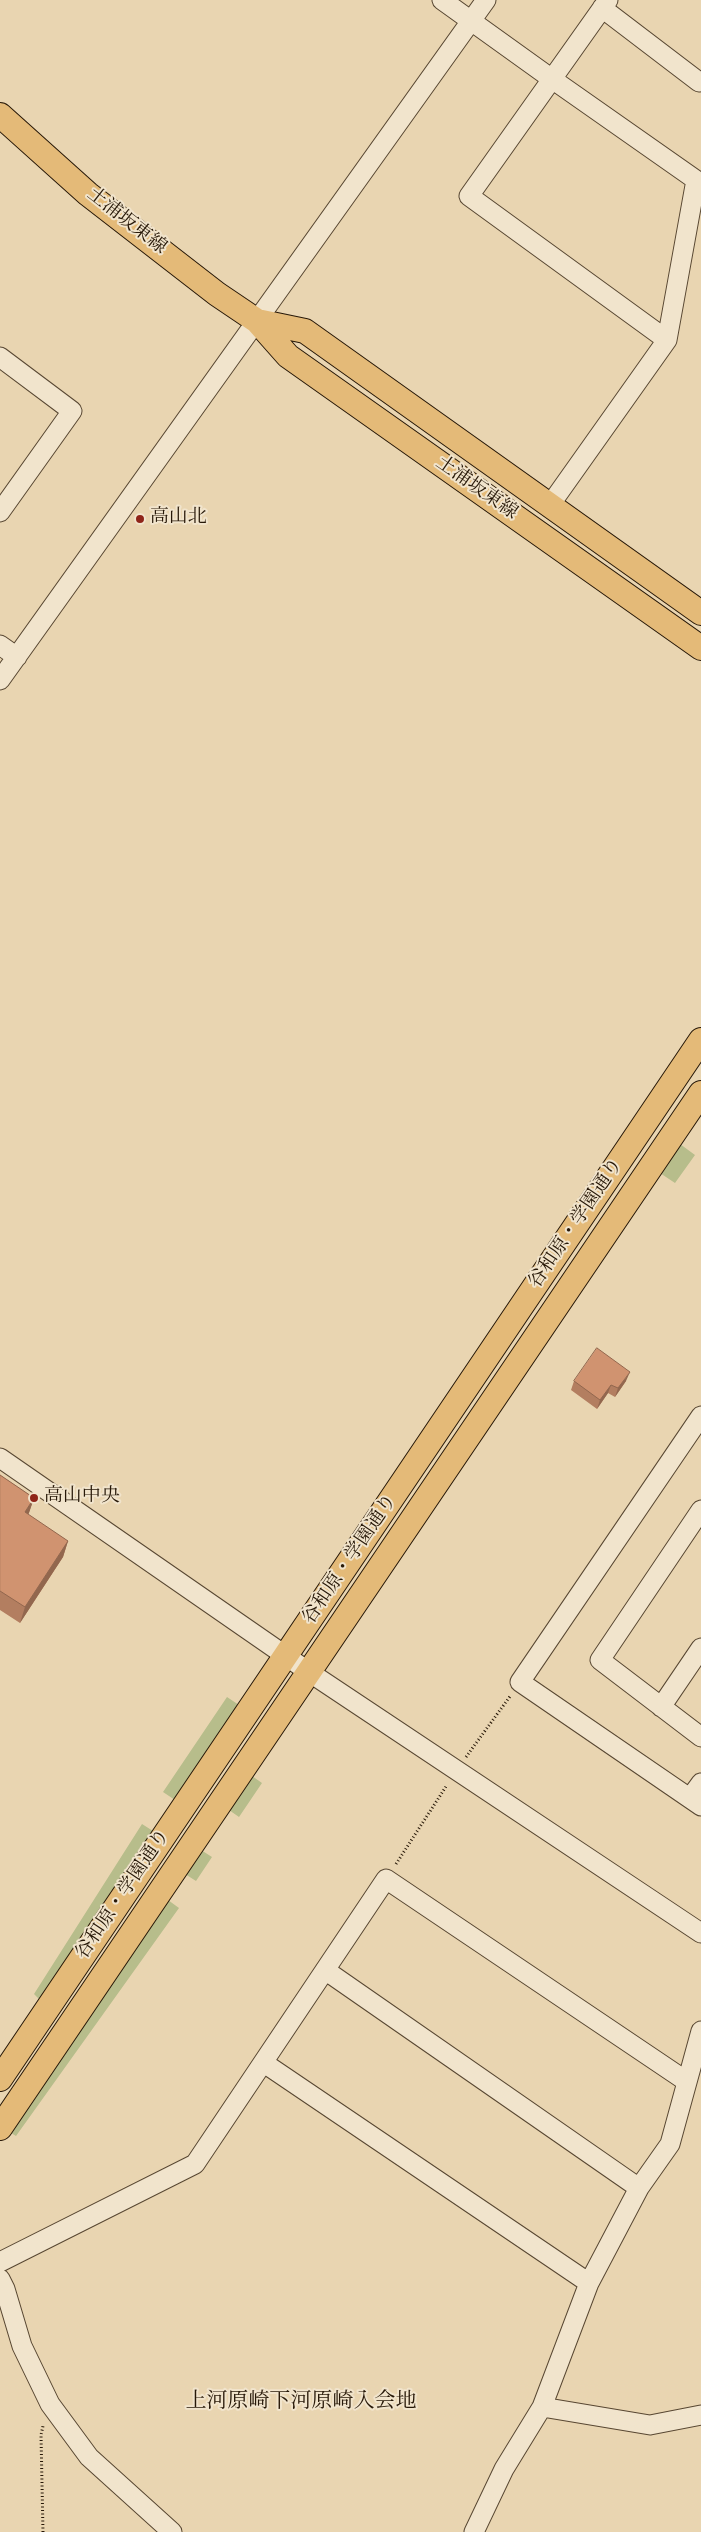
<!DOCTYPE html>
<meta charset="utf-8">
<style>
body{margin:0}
canvas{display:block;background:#e9d5b1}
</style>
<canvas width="701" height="2532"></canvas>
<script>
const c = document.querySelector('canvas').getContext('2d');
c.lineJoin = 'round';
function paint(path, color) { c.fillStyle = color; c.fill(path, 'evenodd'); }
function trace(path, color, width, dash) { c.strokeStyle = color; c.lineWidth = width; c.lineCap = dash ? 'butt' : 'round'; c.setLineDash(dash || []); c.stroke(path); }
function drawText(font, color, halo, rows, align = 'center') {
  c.font = font + ' Vollkorn,"Noto Serif JP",serif'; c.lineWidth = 4; c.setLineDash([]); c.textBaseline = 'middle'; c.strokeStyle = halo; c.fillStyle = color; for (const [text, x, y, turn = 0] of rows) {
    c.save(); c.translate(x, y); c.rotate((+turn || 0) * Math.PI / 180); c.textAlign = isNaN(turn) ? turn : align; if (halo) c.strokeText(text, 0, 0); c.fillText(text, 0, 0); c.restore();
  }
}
paint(new Path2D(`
 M680,1144L695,1155L675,1183L660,1173Z
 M227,1697L239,1705L175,1800L163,1792Z
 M252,1776L262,1783L239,1817L229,1810Z
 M142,1824L153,1831L39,1999L34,1994Z
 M201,1850L212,1857L196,1881L185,1874Z
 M168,1900L179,1908L16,2136L11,2133Z`), '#b7bd8b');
const minor = new Path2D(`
 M442,0L552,79L469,196L667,340
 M602,8L699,82
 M0,357L72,411L0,512
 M550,505L667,340L696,180L552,79L608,0
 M0,645L17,657
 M0,680L486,0
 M701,1416L520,1682L701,1806
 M0,1458L309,1672L701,1933
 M701,1510L600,1660L701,1737
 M661,1707L701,1648
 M690,1798L701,1783
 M325,1970L639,2188
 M264,2063L589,2283
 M0,2262L195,2164L386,1879L686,2081
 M0,2279L5,2289L22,2346L50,2404L89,2457L172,2532
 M542,2407L589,2283L639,2188L670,2144L701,2031
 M474,2532L504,2469L542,2407L650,2425L701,2415`);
const major = new Path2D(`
 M0,115L88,194L217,294L257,321L288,356L701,648
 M257,321L305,331L701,613
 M0,2079L701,1040
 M0,2128L701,1093`);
trace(minor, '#584732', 21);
trace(major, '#271808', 26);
trace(new Path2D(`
 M466,1757L511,1695
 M396,1864L447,1785
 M43,2532L41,2435L43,2426`), '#271808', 3, [1, 2.5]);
trace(minor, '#f1e4cc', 19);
trace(major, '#e4ba78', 24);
paint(new Path2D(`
 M574,1381H626L615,1397L608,1393L597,1409L571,1390Z
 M0,1475L34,1498L28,1515L68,1541L63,1557L20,1623L0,1610Z`), '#b37e60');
paint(new Path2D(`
 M630,1372L626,1381L615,1397L618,1388Z
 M611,1385L608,1393L597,1409L600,1400Z
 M34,1498L29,1513L19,1528L25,1512Z
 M68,1541L63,1557L20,1623L25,1607Z`), '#92674e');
const building = new Path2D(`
 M597,1348L630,1372L618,1388L611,1385L600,1400L574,1381Z
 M0,1475L34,1498L25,1512L68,1541L25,1607L0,1591Z`);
paint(building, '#d09370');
trace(building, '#92674e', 1);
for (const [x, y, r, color] of [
 [140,519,5,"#8f2418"],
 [34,1498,5,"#8f2418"]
]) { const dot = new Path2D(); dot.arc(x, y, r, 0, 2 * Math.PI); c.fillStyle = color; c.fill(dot); trace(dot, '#f1e4cc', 2); }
drawText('19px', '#271808', '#f1e4cc', [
 ["土浦坂東線",126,222,38],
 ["土浦坂東線",476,489,35],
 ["谷和原・学園通り",577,1224,-56],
 ["谷和原・学園通り",351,1560,-56],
 ["谷和原・学園通り",124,1895,-56]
]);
drawText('19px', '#271808', '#f1e4cc', [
 ["高山北",150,519],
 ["高山中央",44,1498]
], 'left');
drawText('21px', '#271808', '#f1e4cc', [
 ["上河原崎下河原崎入会地",301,2403]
]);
</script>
